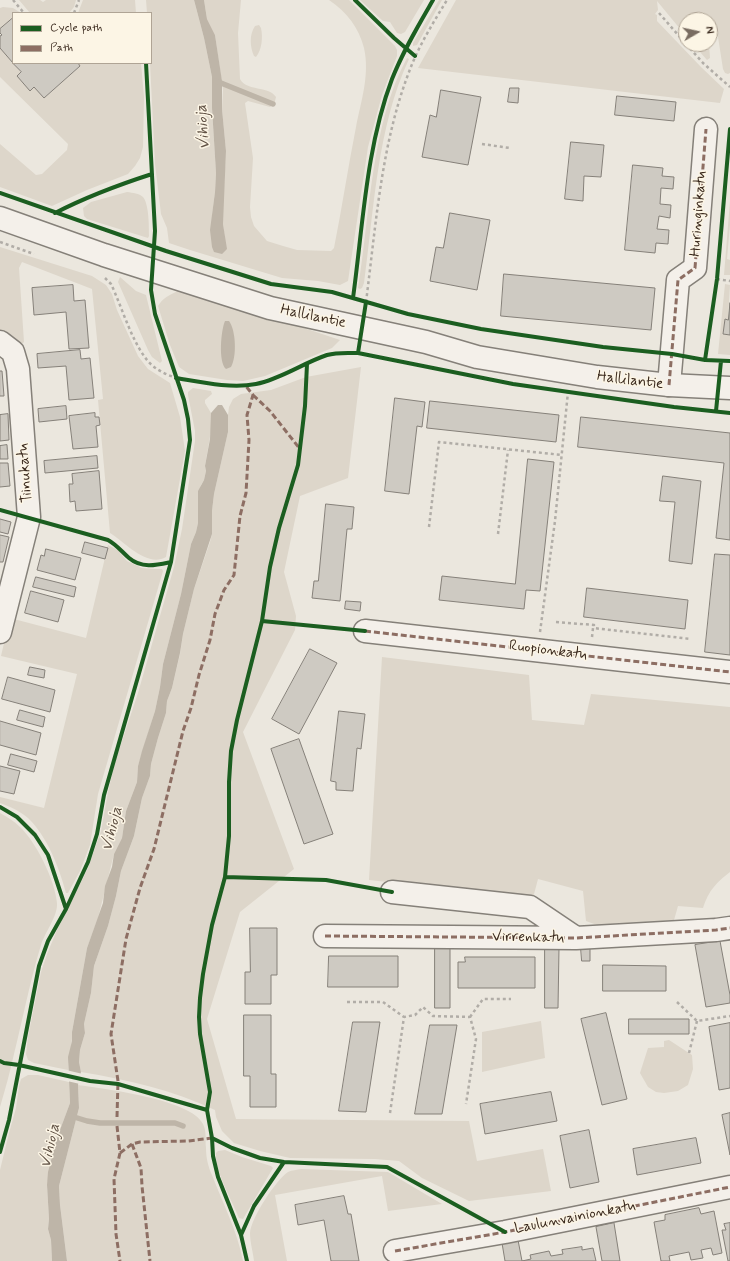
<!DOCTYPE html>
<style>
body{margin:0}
#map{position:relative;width:730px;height:1261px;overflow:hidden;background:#ebe7de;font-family:Mynerve,sans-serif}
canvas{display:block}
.legend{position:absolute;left:12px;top:12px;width:140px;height:52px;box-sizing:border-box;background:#fcf5e5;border:1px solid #afa495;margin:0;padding:5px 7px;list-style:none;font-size:12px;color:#3b2a1e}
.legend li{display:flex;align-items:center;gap:8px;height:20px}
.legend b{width:20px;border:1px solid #afa495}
.north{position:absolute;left:678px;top:12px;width:40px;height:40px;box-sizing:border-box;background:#fcf5e5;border:1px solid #afa495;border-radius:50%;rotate:81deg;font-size:11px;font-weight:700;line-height:16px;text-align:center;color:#3b2a1e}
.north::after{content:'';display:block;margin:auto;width:14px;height:18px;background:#796c61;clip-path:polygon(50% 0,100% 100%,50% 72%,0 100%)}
</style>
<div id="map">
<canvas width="730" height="1261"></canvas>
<ul class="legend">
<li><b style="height:5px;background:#1b5e20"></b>Cycle path</li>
<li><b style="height:5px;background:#8d6e63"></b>Path</li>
</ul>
<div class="north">N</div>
</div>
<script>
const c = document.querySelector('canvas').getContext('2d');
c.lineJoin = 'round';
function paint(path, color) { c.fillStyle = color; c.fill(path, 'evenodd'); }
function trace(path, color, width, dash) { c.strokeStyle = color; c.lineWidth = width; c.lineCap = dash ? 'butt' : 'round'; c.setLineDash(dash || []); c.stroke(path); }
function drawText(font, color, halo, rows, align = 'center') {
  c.font = font + ' Mynerve,sans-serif'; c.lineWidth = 3; c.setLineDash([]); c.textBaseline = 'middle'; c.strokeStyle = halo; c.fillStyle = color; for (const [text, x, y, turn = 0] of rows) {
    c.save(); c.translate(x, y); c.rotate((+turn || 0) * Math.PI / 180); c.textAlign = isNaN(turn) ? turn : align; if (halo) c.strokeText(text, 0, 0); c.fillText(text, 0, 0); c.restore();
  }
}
paint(new Path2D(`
 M19,0H40L43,2L46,0H76L74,7L69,13H30Z
 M83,0H135L136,13H78Z
 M146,0H194L195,4L204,38L212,77V108L216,173L215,192L212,216L225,239L223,224V204L226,151L222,109L223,90L215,35L207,19L204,0H241L238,33L240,79C247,92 268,85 276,97L274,105L270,107L248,101L245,103L253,158L250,207L251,217L254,226L267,241L283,246L297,250L331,251L334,248C342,208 348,167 356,127C361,101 370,75 364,48C359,28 347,12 329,0H349L395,46L397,50V56L382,95L368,147L348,281L340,285L318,281L282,278L190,250L169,243L167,228L161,214L155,164L150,63L151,13H147Z
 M360,0H424L405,32L401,34L397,33L390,22L383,21Z
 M439,0H442L417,45L413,46V43Z
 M456,0H730V73L728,74L725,73L723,69L716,24H710V20H699L696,17L695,20H686V28L681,30L657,1L658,10L655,14L657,15V21L701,67L724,89L720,103L418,68Z
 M3,7L13,8L21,13H13V18L0,29V8Z
 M259,25L261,28C263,37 262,50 256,57L254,56C250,47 249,35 255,26Z
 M693,44H709L710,58L707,60Z
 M0,48L21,72L17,76L30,90L34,87L44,98L80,66L78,63H141L144,97L143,147L140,158L135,166L128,174L87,190L52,206L0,187V144L36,175L42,174L67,150L68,144L0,77Z
 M407,58L409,59C377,127 374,210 364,283L362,288L360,289L358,288C370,215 371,124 407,58Z
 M127,192C133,193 139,193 143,197C149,204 149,226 149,236L148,238L87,219L84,216L83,208L91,202Z
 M730,201V225L727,259L730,260V275H724Z
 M0,247L92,276L106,285L112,294L117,310L138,356L148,369L170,383L180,417L185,451L166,557C147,568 125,542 110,533L98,400L103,399L92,289L22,262L19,268L24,342L22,344L0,336Z
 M120,277L136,291L146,295L162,361L160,363L152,357L148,350L118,282Z
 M725,284L730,285L728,320L725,319L723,334L730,335V355L718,354Z
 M178,291L301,327L340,340L332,348L265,376L243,381L227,380L189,374L179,367L170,345L158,306C163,298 169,295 178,291Z
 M361,367L348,478L300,496L284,572L296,616L295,630L243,732L294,869L240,912L207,1019L236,1119L469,1121L477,1161L543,1149L551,1191L469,1201L422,1178L399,1161L375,1159L290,1158L260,1151L234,1143L222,1131L216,1117L215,1110C173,1090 128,1080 81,1072L79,1062L80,1050L85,1033L84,1024L91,993L94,966L108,926L116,896L121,871L134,836L142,798L150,776L151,764L158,738L166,713L167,701L172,688L180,654L183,634L194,589L210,542L212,534V511L214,494L228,432L227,423L229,407L233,399L241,394L271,390L306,377Z
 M193,388L211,391L212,394L205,400V403L211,413V431L205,466L206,471L204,480L201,485L198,500V523L196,532L191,544L181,594L163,664L160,687L155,711L138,766L137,782L126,811L122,838L114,854L98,918L87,948L72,1032C73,1045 68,1057 68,1070L34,1063L28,1060L26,1054L28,1037L41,972L47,954L57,930L88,868L101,831L108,792L115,762L138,693L174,567L182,529L195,441V431L188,395V392Z
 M108,545L118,550L127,561L142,568L154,569H162L163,571L98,794L90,845L80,871L68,893H66C59,867 47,836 28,818C20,811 9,806 0,803V797L44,808L77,674L1,656L10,618L86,638Z
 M382,657L529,675L532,720L584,725L591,694L730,707V872C716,883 709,890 703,908L678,906L672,927L608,929L586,921L583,891L538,879L533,898L369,880Z
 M0,813C7,817 14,821 20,827C36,842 55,880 57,903C58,916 45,932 41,945C30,981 23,1018 14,1054C10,1072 5,1090 0,1107Z
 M541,1021L545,1058L482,1072V1032Z
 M669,1040L692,1055L693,1069L688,1085L678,1091L664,1093L656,1092L648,1087L640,1073L648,1048L664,1047V1041Z
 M28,1075H38L69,1082L70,1103L57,1138L47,1185L49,1219L48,1229L51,1240L52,1261H0V1170L9,1133L16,1108L19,1086L21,1079Z
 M78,1085C104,1089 191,1099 203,1124C207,1132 205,1140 206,1148C206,1157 208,1167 212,1175C223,1204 237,1230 243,1261H67L60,1205L59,1186L79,1108Z
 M225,1150L242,1157L271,1166L273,1168L243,1219L239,1218C233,1203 214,1169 216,1153L218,1151Z
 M301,1169L388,1172L442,1204L388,1211L382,1176L275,1195L287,1261H254C253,1252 250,1242 250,1233C251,1218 276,1180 288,1172C292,1170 297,1170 301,1169Z`), '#ddd6ca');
paint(new Path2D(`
 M194,0H204L207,19L215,35L222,81V109L226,151L223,224L227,249L222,254L214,252L212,247L210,230L215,192L216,173L212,108V77L204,38Z
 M225,321H229C236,330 237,357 231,367L226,369C218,362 221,330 225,321Z
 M218,405H222L228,415V432L214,494L212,511V534L194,589L183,634L180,653L172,688L167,701L166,713L158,738L151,764L150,776L142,798L134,836L121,871L116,896L108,926L94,966L91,993L84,1024L85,1033L80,1050L79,1062L81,1072L78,1085L79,1108L59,1186L60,1205L67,1261H52L51,1240L48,1229L49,1219L47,1185L48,1172L57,1138L70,1103L68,1057L72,1041V1032L87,948L103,903L105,886L112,867L114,854L122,838L126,811L137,782L138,766L142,751L155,711L160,687L163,664L181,594L191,544L196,532L198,523V491L204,480L206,471L205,466L210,439L211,413Z`), '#beb5a8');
paint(new Path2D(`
 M66,1070L83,1074L80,1084L67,1081Z`), '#ebe7de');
trace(new Path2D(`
 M216,81L273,104
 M71,1116L87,1121L100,1123H175L183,1126`), '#beb5a8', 5.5);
const building = new Path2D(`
 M13,18V63L0,48V36L2,35L0,33V29Z
 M13,63H78L80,66L44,98L34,87L30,91L17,76L21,72Z
 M510,88H519L518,103L508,102Z
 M441,90L481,97L468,165L422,157L430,115L436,117Z
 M617,96L676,102L674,121L615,115Z
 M571,142L604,145L601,177L584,176L583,201L565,199Z
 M633,165L663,168L662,176L674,177L673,189L661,188L660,204L671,205L670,218L659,216L657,229L669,230L668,244L656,243L655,253L625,250Z
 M450,213L490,220L477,290L430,281L436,247L443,248Z
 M504,274L655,288L651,330L501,316Z
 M73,285L74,301L85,300L89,348L69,349L66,312L34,315L32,288Z
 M730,303V335L723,334L725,319L728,320Z
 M80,350L81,359L90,358L94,398L69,400L66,366L38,368L37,354Z
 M0,371H2L4,396H0Z
 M395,398L425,402L422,427L417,426L409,494L385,491Z
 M430,401L559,415L556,442L427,428Z
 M66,406L67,419L39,422L38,409Z
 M95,413V417H99L100,425L96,426L98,447L73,449L69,416Z
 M8,414L9,440L0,441V415Z
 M581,417L730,433V540L716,538L724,463L578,447Z
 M7,445L8,459H0V446Z
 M97,456L98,468L45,473L44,461Z
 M528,459L554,462L540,591L526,590L524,609L439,600L442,576L515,584Z
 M0,463H8L10,486L0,487Z
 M99,471L102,509L76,511L75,501L70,502L69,484H73L72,474Z
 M663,476L701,481L692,564L669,561L675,502L660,501Z
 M326,504L354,507L352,529H347L340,601L312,598L314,581H318Z
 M0,519L11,522L8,534L0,532Z
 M0,535L9,537L3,562H0Z
 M85,542L108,548L105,559L82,553Z
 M46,549L81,558L75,580L37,570L41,555L44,556Z
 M715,554L730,555V655L705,652Z
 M36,577L76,587L74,597L33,587Z
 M587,588L688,600L685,629L584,617Z
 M31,591L64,600L58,622L25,613Z
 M346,601L361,602L360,611L345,609Z
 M310,649L337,663L299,734L272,719Z
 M30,667L45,670L44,678L28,675Z
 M8,677L55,690L50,712L2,699Z
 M20,710L45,717L43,727L17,720Z
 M339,711L365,714L361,749L357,748L353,791L336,790V782L331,781Z
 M0,721L41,733L36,755L0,745Z
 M299,739L333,834L304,844L271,749Z
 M11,754L37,761L34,772L8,765Z
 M0,766L20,771L14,794L0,791Z
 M250,928H277V975H271V1004H245V972H250Z
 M720,941L730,995V1003L706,1007L695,945Z
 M435,948H450V1008H435Z
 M545,948H559L558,1008H545Z
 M581,948H590V961H582Z
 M329,956H398V987H328Z
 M465,957H535V988H458V962H465Z
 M603,965L666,966V991H603Z
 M606,1013L627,1099L602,1105L581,1019Z
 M244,1015H271V1074H276V1107H250V1076H244Z
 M629,1019H689V1034H629Z
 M353,1022H380L366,1112L339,1111Z
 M730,1023V1088L719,1090L709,1027Z
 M430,1025H457L442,1114H415Z
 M551,1092L557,1121L485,1134L480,1104Z
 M730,1113V1155L722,1115Z
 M589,1130L599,1182L570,1188L560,1136Z
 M696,1138L701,1163L637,1175L633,1149Z
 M344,1196L348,1214H351L359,1261H331L324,1220L298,1225L295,1205Z
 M699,1208L701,1214L714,1211L722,1253L713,1255L711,1248L701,1250L703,1258L691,1260L689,1252L669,1256L670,1261H661L654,1222L665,1220V1215Z
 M614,1223L620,1261H602L596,1227Z
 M730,1223V1261H728L722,1230H726L724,1224Z
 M518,1240L522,1261H505L502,1243Z
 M582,1247V1250L593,1248L596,1261H522L531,1259L530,1255L549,1251L551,1256L563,1254L562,1250Z`);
paint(building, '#cecac2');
trace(building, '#858079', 1);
const minor = new Path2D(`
 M0,342L13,352L18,369L29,517L0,632
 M669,385L678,280L695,268L706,129
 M365,631L730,672
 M392,892L530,907L576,938
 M325,936L576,938L716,930L730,928
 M395,1251L505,1232L730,1187`);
const major = new Path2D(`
 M0,218L104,255L270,308L426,342L477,357L597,377L669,385L730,388`);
trace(minor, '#858079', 25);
trace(major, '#858079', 25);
trace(new Path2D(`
 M13,0L24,13
 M74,13L79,0
 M659,13L686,44
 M686,44L703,63L730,87
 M482,144L510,148
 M0,242L34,254
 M105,278L111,284C122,307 131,340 147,360C154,369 165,374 176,378
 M717,279L730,281
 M366,302C376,225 381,145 409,72C418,47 433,23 447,0
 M429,527L439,442L562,455
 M498,534L508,450
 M556,622L594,625L593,628
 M540,632L555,521L568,392
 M592,637L593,628L691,639
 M347,1002H383L404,1017
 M677,1002L697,1021L730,1016
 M470,1017L483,999H511
 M689,1053L697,1021
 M390,1113L404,1017L415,1015L423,1007L433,1016L470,1017L476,1039L466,1104`), '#b1ada7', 2.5, [3, 3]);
trace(minor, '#f4f0ea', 22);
trace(major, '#f4f0ea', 22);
trace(new Path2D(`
 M669,385L678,280L695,268L706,129
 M253,395L270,411L300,449
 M365,631L730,672
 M325,936L576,938L716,930L730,928
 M117,1117L118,1081L111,1034L126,939L140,888L154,849L183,731L191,708L199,675L210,640L215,614L224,590L234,575L240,516L246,493L249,440L247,415L253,395L245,385
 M117,1126L120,1153L114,1179L116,1234L120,1261
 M132,1144L141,1168L142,1186L150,1261
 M120,1153L132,1144L140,1142L188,1141L212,1138
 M395,1251L505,1232L730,1187`), '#8d6e63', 3, [6, 3]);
trace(new Path2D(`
 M355,0L394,38L415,56
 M0,193L166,251L271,284L332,292L408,314L481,329L603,347L672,354L705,360L730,361
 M55,213C86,197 118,185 152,174
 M353,298C363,225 366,148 392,79C403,51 418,26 433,0
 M358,353L366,302
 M705,360L717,279L730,129
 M176,378C200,382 231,389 256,384C281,379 303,363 327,355C337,352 348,353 358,353L513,384L674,407L730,413
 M716,411L721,361
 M0,510L108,540C117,545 122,552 129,558C142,569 157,565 171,562
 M262,621L365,631
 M0,807L17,817L35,835L48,855L66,909
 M225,877L326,880L392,892
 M0,1061L4,1063L19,1065L90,1081L118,1084L207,1110
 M212,1138L232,1148L260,1158L284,1162L387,1167L505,1232
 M0,1152L9,1120L39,966L48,941L66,909L88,862L97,834L104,795L171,562L190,440L188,419L184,400L155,314L151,290L155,231L146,63
 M241,1235L254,1206L284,1162
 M247,1261L241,1235L218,1177L213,1156L212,1138L207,1110L210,1092L200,1034L199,1017L200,998L203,974L212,925L225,877L229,836V782L231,751L237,720L262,621L270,567L279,528L298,465L305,406L307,364`), '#1b5e20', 4);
drawText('15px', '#3b2a1e', '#fcf5e5', [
 ["Huringinkatu",699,214,-86],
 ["Hallilantie",313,317,12],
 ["Hallilantie",630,381,7],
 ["Tiinukatu",26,473,-94],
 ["Ruopionkatu",548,651,7],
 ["Virrenkatu",528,938,1],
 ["Laulunvainionkatu",575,1218,-11]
]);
drawText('italic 16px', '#625346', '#fcf5e5', [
 ["Vihioja",204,127,-94],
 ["Vihioja",113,829,-76],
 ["Vihioja",51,1146,-77]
]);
</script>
